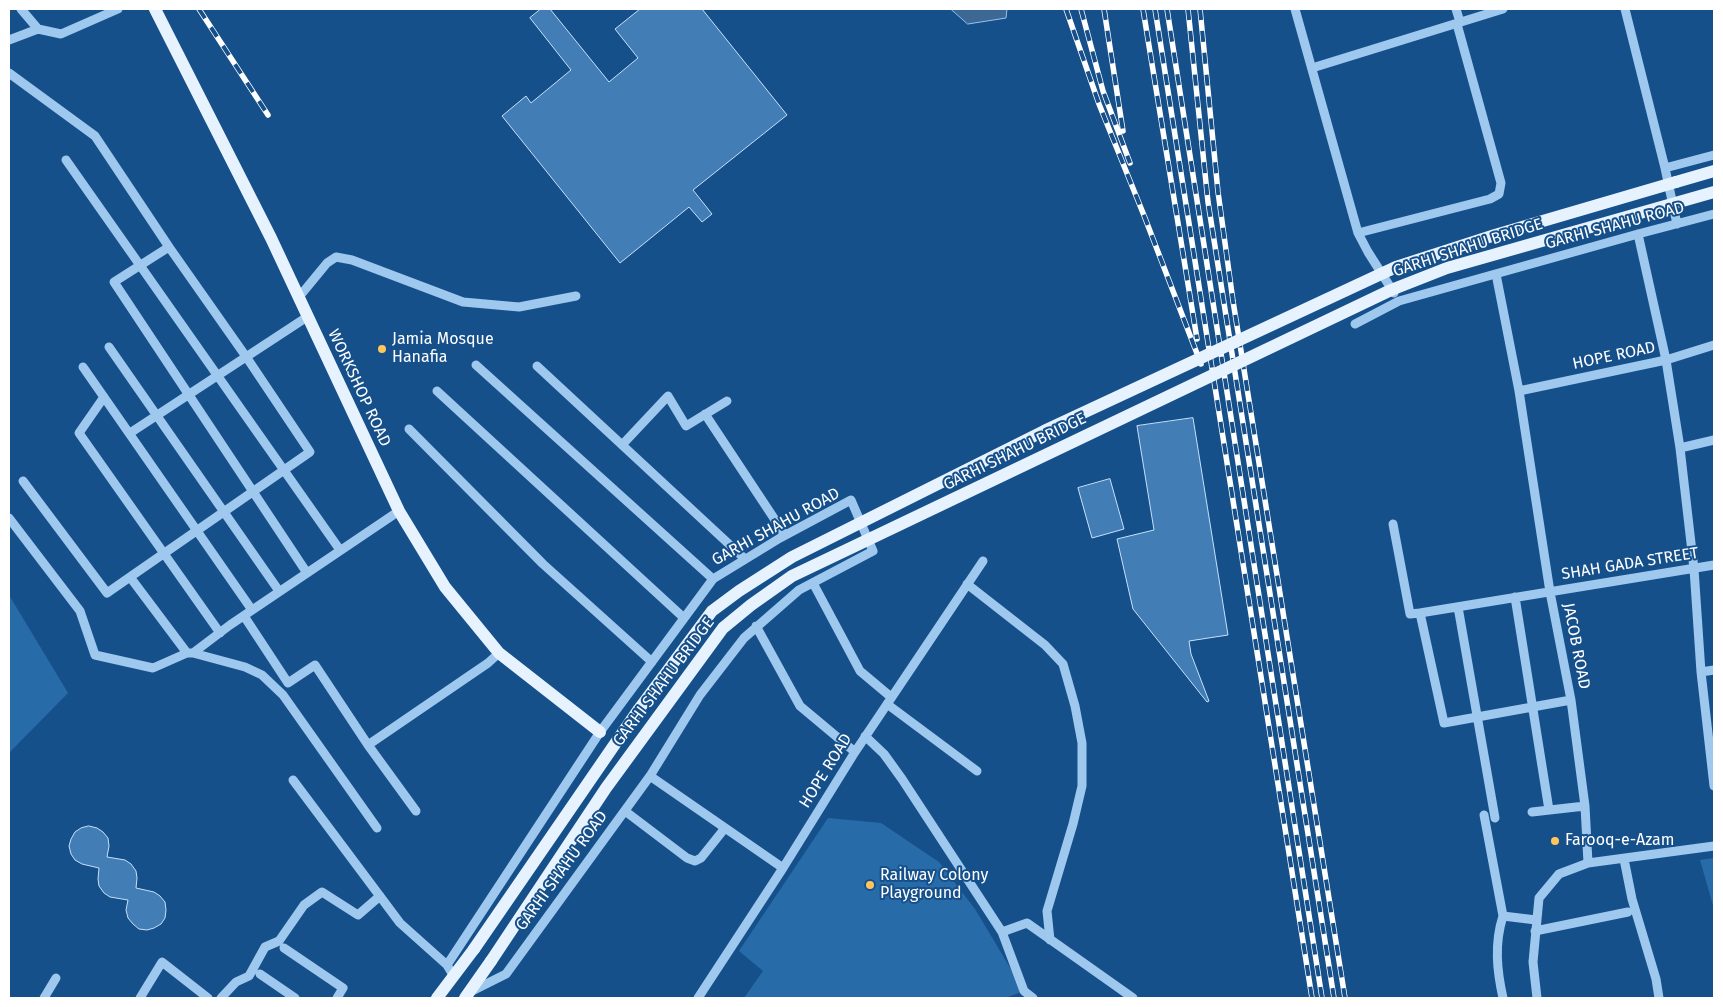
<!DOCTYPE html>
<style>
body{margin:0}
#map{position:relative;width:1723px;height:1007px;overflow:hidden;background:#16508b;font-family:"Fira Sans",sans-serif}
canvas{display:block}
.frame{position:absolute;inset:0;border:10px solid #fff;pointer-events:none}
</style>
<div id="map">
<canvas width="1723" height="1007"></canvas>
<div class="frame"></div>
</div>
<script>
const c = document.querySelector('canvas').getContext('2d');
c.lineJoin = 'round';
function paint(path, color) { c.fillStyle = color; c.fill(path, 'evenodd'); }
function trace(path, color, width, dash) { c.strokeStyle = color; c.lineWidth = width; c.lineCap = dash ? 'butt' : 'round'; c.setLineDash(dash || []); c.stroke(path); }
function drawText(font, color, halo, rows, align = 'center') {
  c.font = font + ' "Fira Sans",sans-serif'; c.lineWidth = 4; c.setLineDash([]); c.textBaseline = 'middle'; c.strokeStyle = halo; c.fillStyle = color; for (const [text, x, y, turn = 0] of rows) {
    c.save(); c.translate(x, y); c.rotate((+turn || 0) * Math.PI / 180); c.textAlign = isNaN(turn) ? turn : align; if (halo) c.strokeText(text, 0, 0); c.fillText(text, 0, 0); c.restore();
  }
}
paint(new Path2D(`
 M9,595L68,693L9,753Z
 M828,818L881,823L939,862L975,909L1024,991L1005,998H744L763,971L739,951Z
 M1714,858V909L1700,860Z`), '#286ba9');
const water = new Path2D(`
 M951,9H1007L1006,18L968,24Z`);
paint(water, '#3d6893');
trace(water, '#91c4f2', 1);
const building = new Path2D(`
 M541,9H550L609,82L638,58L615,29L640,9H702L787,115L693,190L712,214L702,222L689,207L620,263L502,116L526,96L531,103L571,70L530,18Z
 M1193,418L1228,635L1189,641L1191,654L1209,701L1207,702L1133,609L1117,539L1154,530L1137,426Z
 M1110,479L1124,529L1092,538L1078,488Z
 M89,826L97,828L103,832L108,838L109,846L107,857L125,860L131,864L136,871L137,878L136,888L154,892L160,896L165,902L166,910L165,918L161,924L154,928L147,930L139,929L133,924L128,918L126,910L128,900L110,897L104,893L99,886L98,879L99,868L82,864L75,860L71,854L69,846L71,839L75,832L81,828Z`);
paint(building, '#437db5');
trace(building, '#c5e1fb', 1);
trace(new Path2D(`
 M21,9L38,29L61,34L118,9
 M1295,9L1358,233L1368,252L1394,293
 M1456,9L1460,22
 M1625,9L1665,168
 M9,40L38,29
 M1312,68L1503,9
 M9,73L95,136L169,247L247,358L310,452L130,577
 M66,160L340,550
 M1677,224L1665,168L1714,155
 M1358,233L1490,199L1499,194L1501,183L1457,24
 M1638,234L1666,360L1680,448L1694,569L1701,672L1714,786
 M169,247L114,282L307,573
 M1496,274L1519,391L1550,592L1571,700L1585,806L1588,863
 M299,297L327,263L336,257L352,260L463,302L519,307L576,296
 M1355,324L1399,301L1638,234L1714,214
 M109,347L279,591
 M476,365L713,579
 M537,366L745,559
 M83,367L252,610
 M437,391L684,618
 M1519,391L1666,360L1714,345
 M104,397L79,433L220,633
 M705,414L785,535
 M409,429L543,564L652,662
 M130,433L307,317
 M622,445L668,396L686,426L727,401
 M1680,448L1714,440
 M23,481L107,593L130,577L187,653
 M9,518L80,611L95,655L153,668L187,653H193L230,625L399,511
 M1393,524L1410,614L1420,613
 M813,583L860,671L891,697
 M967,584L1045,645L1063,664L1075,706L1082,743V786L1073,824L1047,911L1050,940
 M1515,597L1549,810
 M1458,607L1495,818
 M244,616L288,683L315,665L368,745L416,811
 M756,626L800,706L855,752
 M193,653L245,667L262,675L283,695L377,828
 M1701,672L1714,670
 M1571,700L1444,723L1420,613L1714,565
 M887,704L977,771
 M865,736L884,754L902,779L1002,932L1027,923L1133,998
 M368,745L488,663L499,653
 M650,776L783,868
 M293,780L400,923L447,965
 M625,811L687,858L695,861L701,858L725,828
 M1532,812L1585,806
 M1484,815L1503,916L1536,920
 M1624,859L1632,899L1656,979L1659,998
 M1503,916C1494,944 1497,971 1503,998
 M1535,931L1628,912
 M1002,932L1024,991L1033,998
 M284,948L343,988L337,998
 M260,974L295,998
 M453,975L447,965L600,732L713,579L780,538L851,500L873,551L799,590L744,638L700,695L650,776L506,974L472,991
 M44,998L56,978
 M140,998L162,962L208,998
 M221,998L236,982L249,976L265,947L279,941L304,905L322,892L358,915L380,896
 M698,998L783,868L855,752L983,561
 M1537,998L1533,962L1539,898L1559,874L1588,863L1714,846`), '#9fc8ef', 9);
trace(new Path2D(`
 M155,9L271,238L399,511L445,587L499,653L600,732
 M1676,182L1714,171
 M437,998L474,949
 M465,998L491,961`), '#e7f2ff', 12);
const rail = new Path2D(`
 M199,9L268,115
 M1066,9L1099,104L1145,218L1201,364
 M1081,9L1103,91L1130,163
 M1104,9L1123,131
 M1143,9L1197,339
 M1155,9L1312,998
 M1167,9L1322,998
 M1188,9L1208,202L1334,998
 M1200,9L1218,192L1233,301L1345,998`);
trace(rail, '#fff', 5.5);
trace(rail, '#16508b', 4, [11]);
trace(new Path2D(`
 M474,949L639,709L712,611L739,591L792,557L1044,431L1396,267L1495,235L1676,182
 M491,961L606,788L723,628L751,605L792,576L1391,290L1447,268L1714,192`), '#e7f2ff', 12);
for (const [x, y, r, color] of [
 [382,349,5,"#ffc65d"],
 [1555,841,5,"#ffc65d"],
 [870,885,5,"#ffc65d"]
]) { const dot = new Path2D(); dot.arc(x, y, r, 0, 2 * Math.PI); c.fillStyle = color; c.fill(dot); trace(dot, '#16508b', 2); }
drawText('16px', '#fff', '#16508b', [
 ["GARHI SHAHU ROAD",1615,226,-15],
 ["GARHI SHAHU BRIDGE",1468,248,-18],
 ["HOPE ROAD",1614,356,-12],
 ["WORKSHOP ROAD",359,388,65],
 ["GARHI SHAHU BRIDGE",1015,452,-26],
 ["GARHI SHAHU ROAD",776,527,-29],
 ["SHAH GADA STREET",1630,564,-9],
 ["JACOB ROAD",1576,646,79],
 ["GARHI SHAHU BRIDGE",664,682,-53],
 ["HOPE ROAD",826,771,-58],
 ["GARHI SHAHU ROAD",562,871,-54]
]);
drawText('16px', '#fff', '#16508b', [
 ["Jamia Mosque",392,340],
 ["Hanafia",392,358],
 ["Farooq-e-Azam",1565,841],
 ["Railway Colony",880,876],
 ["Playground",880,894]
], 'left');
</script>
